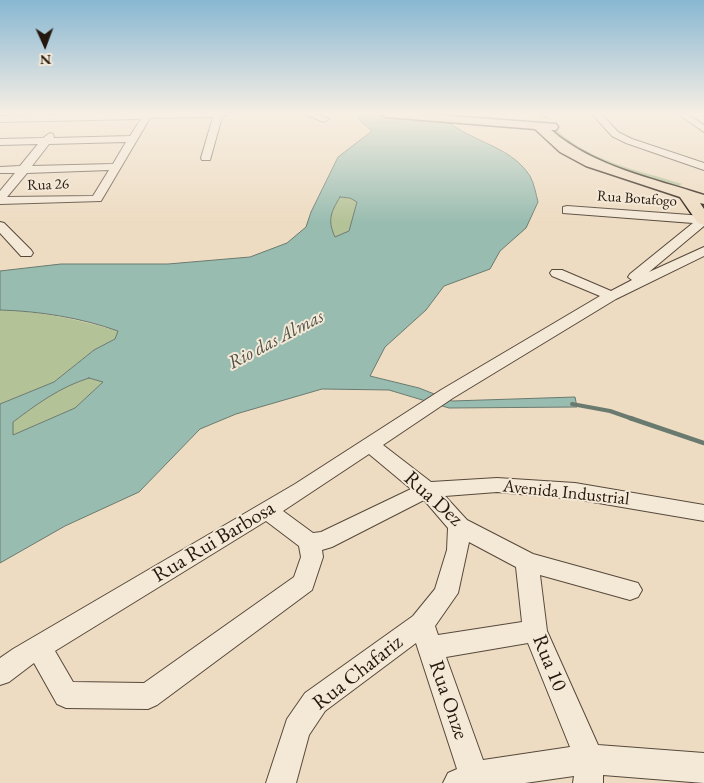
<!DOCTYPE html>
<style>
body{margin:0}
#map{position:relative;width:704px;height:783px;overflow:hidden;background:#eedcc2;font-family:"EB Garamond",serif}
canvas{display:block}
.north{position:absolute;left:20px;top:20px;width:50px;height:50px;-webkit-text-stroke:4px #f4e8d7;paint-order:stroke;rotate:178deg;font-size:14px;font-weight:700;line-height:20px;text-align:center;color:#24180e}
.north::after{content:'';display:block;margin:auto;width:18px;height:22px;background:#24180e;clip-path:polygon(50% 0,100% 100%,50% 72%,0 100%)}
</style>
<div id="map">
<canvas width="704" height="783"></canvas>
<div class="north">N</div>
</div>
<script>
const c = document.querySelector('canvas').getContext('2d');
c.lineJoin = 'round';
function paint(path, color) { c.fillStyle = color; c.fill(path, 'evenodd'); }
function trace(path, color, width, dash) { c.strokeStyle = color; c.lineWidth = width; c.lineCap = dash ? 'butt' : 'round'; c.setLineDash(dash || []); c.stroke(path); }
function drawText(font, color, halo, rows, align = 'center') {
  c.font = font + ' "EB Garamond",serif'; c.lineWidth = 4; c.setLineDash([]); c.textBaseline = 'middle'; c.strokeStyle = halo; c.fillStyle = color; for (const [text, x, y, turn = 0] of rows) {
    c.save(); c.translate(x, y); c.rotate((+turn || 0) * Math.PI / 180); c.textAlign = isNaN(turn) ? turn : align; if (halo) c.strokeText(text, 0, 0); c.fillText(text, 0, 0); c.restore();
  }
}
paint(new Path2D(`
 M556,129C589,162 640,170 682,184L675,188L606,167L546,130Z
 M340,197L350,198L357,202L349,231L335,237C328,220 330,213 340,197Z
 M0,310C40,311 80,320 118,331L115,339L94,350L54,382L0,404Z
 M89,378L103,382L75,408L13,435V422C37,404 60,387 89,378Z`), '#b4c297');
const water = new Path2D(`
 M358,114H440C465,142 509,143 530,176C534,183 536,194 538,202L526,228L500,251L490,269L444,286L426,310L385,347L370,376L419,388L452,401L575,397L577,407L449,408L389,390L322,389L236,414L200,429L139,492L65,526L0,563V404L54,382L94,350L115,339L118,331C82,318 39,311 0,310V271L61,264H168L250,257L287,243L306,227L311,212L338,157L372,131L360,121ZM340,197L350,198L357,202L349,231L335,237C327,220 331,212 340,197ZM89,378L103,382L75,408L13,435V422C37,404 60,387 89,378Z`);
paint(water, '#99bcb0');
trace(water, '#6a7a6f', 1);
trace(new Path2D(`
 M572,404L610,411L633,419`), '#6a7a6f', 4);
trace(new Path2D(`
 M630,418L704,443`), '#6a7a6f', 4.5);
const minor = new Path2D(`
 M125,114H231L222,117L210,160H202L201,158L213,117L150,118L101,201L0,204V191L15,173H0V167L20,166L38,144L0,145V139L43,138L50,133L53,134L54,138L130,136L141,119L0,122V116ZM126,142L113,164L32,166L49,144ZM109,170L93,196L7,197L27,173Z
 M304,114H316L329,119L324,122Z
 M538,114H549L545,117Z
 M592,114H601L618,132L632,139L704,163V170L626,143L612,136Z
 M678,114H687L704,125V132Z
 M567,206L704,216V226L649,272L704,247V256L616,299L453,398L383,445L431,482L497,478L575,483L704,505V521L575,499L497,492L445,496L467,520L533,554L638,583L642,590L638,597L630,600L540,575L547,631L598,745L704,753V783L603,775V783H573L574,776L525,783H443L448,773L457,769L416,643L325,711L309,735L296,783H266L287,719L305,693L413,616L435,589L447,550L448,528L424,500L332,547L322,550L323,557L312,590L157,705L148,709L66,708L57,704L34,663L9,682L0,685V658L13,649L295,484L441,390L600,296L552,276L550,273L552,270H562L611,291L632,280L628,277L630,274L693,223L563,213V207ZM369,454L411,489L321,532L313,533L283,511ZM266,521L299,546L301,557L294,577L144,683L73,682L55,651ZM469,542L516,567L522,622L438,635L435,626L458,593ZM528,643L570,747L483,760L446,657Z
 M0,222L4,223L31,250L33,253L31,256H21L0,233Z`);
const major = new Path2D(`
 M380,114H425L556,124L558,127L556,130H551C594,167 652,178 704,195V204L700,203L704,209V225L698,223L680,197L586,166L560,152L535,129L386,117Z`);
trace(minor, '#56493b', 2);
trace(major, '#24180e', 3);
paint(minor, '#f4e8d7');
paint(major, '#eedcc2');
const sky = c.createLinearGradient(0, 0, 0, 223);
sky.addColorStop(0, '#88b7d2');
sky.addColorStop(0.51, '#f7efe4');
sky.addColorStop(1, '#f7efe400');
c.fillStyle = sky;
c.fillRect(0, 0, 704, 223);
drawText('15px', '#24180e', '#f4e8d7', [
 ["Rua 26",48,185,-2],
 ["Rua Botafogo",637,199,4]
]);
drawText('18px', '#24180e', '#f4e8d7', [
 ["Avenida Industrial",566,493,6]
]);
drawText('italic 19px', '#4d5147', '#f4e8d7', [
 ["Rio das Almas",276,340,-28]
]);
drawText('21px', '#24180e', '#f4e8d7', [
 ["Rua Dez",433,499,42],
 ["Rua Rui Barbosa",214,542,-31],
 ["Rua 10",549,663,68],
 ["Rua Chafariz",358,673,-38],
 ["Rua Onze",448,700,71]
]);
</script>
